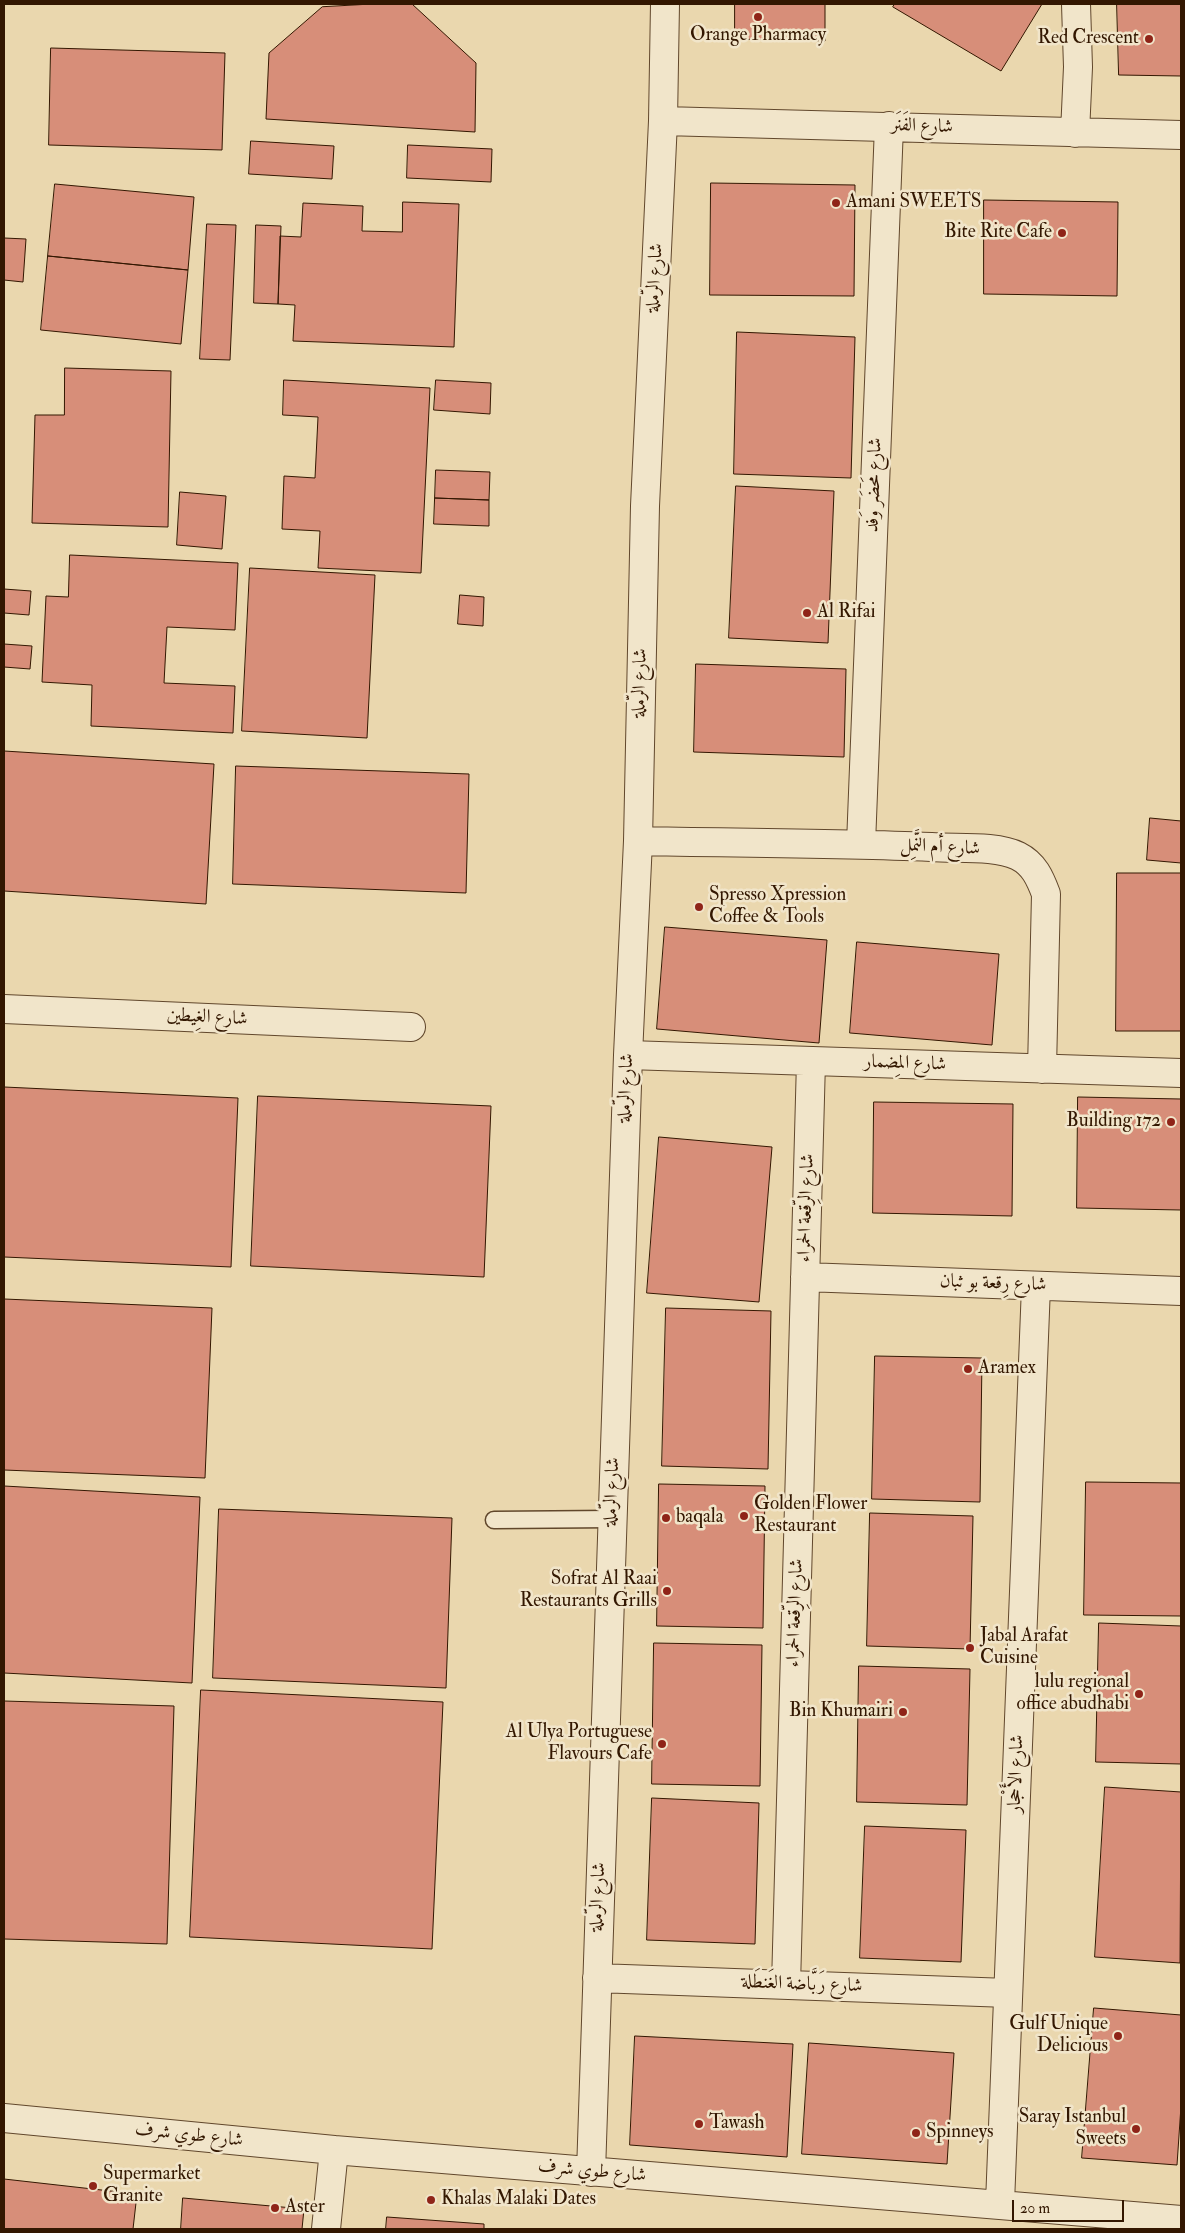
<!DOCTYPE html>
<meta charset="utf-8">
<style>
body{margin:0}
#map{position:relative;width:1185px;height:2233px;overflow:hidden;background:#ead7ae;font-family:"IM FELL Double Pica",serif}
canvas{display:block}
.frame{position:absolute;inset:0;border:5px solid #331701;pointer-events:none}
.scale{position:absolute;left:1012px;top:2200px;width:112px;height:22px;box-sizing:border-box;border:2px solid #331701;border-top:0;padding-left:6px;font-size:15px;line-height:18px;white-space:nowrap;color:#331701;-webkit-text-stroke:4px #f1e5ca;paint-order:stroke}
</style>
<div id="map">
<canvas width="1185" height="2233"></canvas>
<div class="frame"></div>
<div class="scale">20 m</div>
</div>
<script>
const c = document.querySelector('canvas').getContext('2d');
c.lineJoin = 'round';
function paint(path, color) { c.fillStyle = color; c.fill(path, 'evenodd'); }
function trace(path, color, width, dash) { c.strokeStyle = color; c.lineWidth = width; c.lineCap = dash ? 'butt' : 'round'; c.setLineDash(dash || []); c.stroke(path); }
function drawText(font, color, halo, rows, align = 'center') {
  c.font = font + ' "IM FELL Double Pica",Amiri,serif'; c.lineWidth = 5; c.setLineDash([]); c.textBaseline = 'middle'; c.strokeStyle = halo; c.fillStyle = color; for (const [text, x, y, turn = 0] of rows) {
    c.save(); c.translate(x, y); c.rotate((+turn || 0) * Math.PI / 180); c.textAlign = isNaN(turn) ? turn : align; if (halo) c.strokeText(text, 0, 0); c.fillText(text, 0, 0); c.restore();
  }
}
const building = new Path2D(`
 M372,4H412L476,63L475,132L266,119L269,53L322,7Z
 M735,4H825V41L735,39Z
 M895,4H1042L1001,71L893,7Z
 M1117,4H1181V76L1119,75Z
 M51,48L225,53L222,150L49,145Z
 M251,141L334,146L332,179L249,174Z
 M408,145L492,149L491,182L407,178Z
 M711,183L855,185L854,296L710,295Z
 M55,184L194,197L188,270L48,256Z
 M984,200L1118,202L1117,296L984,294Z
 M403,202L459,204L454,347L293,341L295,305L278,304L280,236L301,237L303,203L363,206L362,231L402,232Z
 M207,224L236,225L230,360L200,359Z
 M256,225L281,226L278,304L254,303Z
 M4,238L26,239L23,282L4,280Z
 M48,256L188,270L181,344L41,330Z
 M737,332L855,337L851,478L734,474Z
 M65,368L171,371L168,527L32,523L35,415H64Z
 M284,380L430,388L421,573L318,568L320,531L282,529L284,476L315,478L318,417L283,415Z
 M436,380L491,383L490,414L434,410Z
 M436,470L490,472L489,500L435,498Z
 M736,486L834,491L828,643L729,638Z
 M180,492L226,496L222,549L177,545Z
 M435,498L489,500V526L434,524Z
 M70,555L238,563L235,630L167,627L164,683L235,686L233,733L91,726L92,685L42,682L46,596L68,597Z
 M250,568L375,575L367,738L242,731Z
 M4,589L31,591L29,615L4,613Z
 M460,595L484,597L483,626L458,624Z
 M4,644L32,646L30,669L4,667Z
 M696,664L846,669L844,757L694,752Z
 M4,751L214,764L206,904L4,891Z
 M236,766L469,774L466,893L233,884Z
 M1150,818L1181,821V863L1147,860Z
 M1117,873H1181V1031H1116Z
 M665,927L827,940L819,1043L657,1029Z
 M857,942L999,954L992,1045L850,1033Z
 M4,1087L238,1098L231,1267L4,1257Z
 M258,1096L491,1106L484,1277L251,1266Z
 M1078,1097L1181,1099V1210L1077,1208Z
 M874,1102L1013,1104L1012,1216L873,1213Z
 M659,1137L772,1147L759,1302L647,1293Z
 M4,1299L212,1308L205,1478L4,1470Z
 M666,1308L771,1311L768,1469L662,1466Z
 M875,1356L982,1358L980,1502L872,1499Z
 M1086,1482L1181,1483V1616L1084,1615Z
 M659,1484L765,1486L763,1628L657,1626Z
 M4,1486L200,1497L192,1683L4,1673Z
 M219,1509L452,1518L446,1688L213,1678Z
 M870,1513L973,1516L970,1649L867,1646Z
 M1099,1623L1181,1626V1764L1096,1762Z
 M654,1643L762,1645L760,1786L652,1784Z
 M859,1666L970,1669L967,1805L857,1802Z
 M201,1690L443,1702L432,1949L190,1937Z
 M4,1701L174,1706L167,1944L4,1939Z
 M1105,1787L1181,1792L1180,1963L1095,1957Z
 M652,1798L759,1803L755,1944L647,1940Z
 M865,1826L966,1830L961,1962L860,1958Z
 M1094,2008L1181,2015V2106L1177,2165L1082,2158Z
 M635,2036L793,2044L787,2157L630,2145Z
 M809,2043L954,2053L947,2164L802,2154Z
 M4,2179L137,2194L133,2229H4Z
 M183,2198L304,2209L302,2229H181Z
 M387,2217L484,2224V2229H386Z`);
paint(building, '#d78e79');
trace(building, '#331701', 1);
const lane = new Path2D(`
 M494,1520L612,1519`);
const street = new Path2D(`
 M663,121L1181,135
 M1075,133L1078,67L1076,4
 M638,841C736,843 833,843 931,847C956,849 996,845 1018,856C1034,864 1040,878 1046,894L1042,1069
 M861,844L889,126
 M4,1009L411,1027
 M628,1055L1181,1073
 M805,1277L1181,1291
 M597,1978L1008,1993
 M786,1985L811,1061
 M4,2118L334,2150L1181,2220
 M591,2172L628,1055L638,841L645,506L663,121L665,4
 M1000,2203L1036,1286
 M326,2229L334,2150`);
trace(lane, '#61472c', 19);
trace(street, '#61472c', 30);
trace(lane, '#f1e5ca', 16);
trace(street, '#f1e5ca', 28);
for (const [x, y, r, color] of [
 [758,17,5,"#8f2418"],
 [1149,39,5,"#8f2418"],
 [836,203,5,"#8f2418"],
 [1062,233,5,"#8f2418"],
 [807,613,5,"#8f2418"],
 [699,907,5,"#8f2418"],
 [1171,1122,5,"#8f2418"],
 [968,1369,5,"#8f2418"],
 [744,1516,5,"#8f2418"],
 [666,1518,5,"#8f2418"],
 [667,1591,5,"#8f2418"],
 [970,1648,5,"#8f2418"],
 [1139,1694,5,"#8f2418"],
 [903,1712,5,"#8f2418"],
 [662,1744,5,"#8f2418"],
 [1118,2036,5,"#8f2418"],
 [699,2124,5,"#8f2418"],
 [1136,2129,5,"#8f2418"],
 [916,2133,5,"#8f2418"],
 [93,2186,5,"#8f2418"],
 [431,2200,5,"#8f2418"],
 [275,2208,5,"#8f2418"]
]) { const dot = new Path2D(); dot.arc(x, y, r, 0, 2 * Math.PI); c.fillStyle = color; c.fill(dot); trace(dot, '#f1e5ca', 2); }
drawText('19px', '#331701', '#f1e5ca', [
 ["Orange Pharmacy",758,36,"center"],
 ["Red Crescent",1139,39,"right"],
 ["Amani SWEETS",846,203],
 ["Bite Rite Cafe",1052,233,"right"],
 ["Al Rifai",817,613],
 ["Spresso Xpression",709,896],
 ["Coffee & Tools",709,918],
 ["Building 172",1161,1122,"right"],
 ["Aramex",978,1369],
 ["Golden Flower",754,1505],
 ["Restaurant",754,1527],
 ["baqala",676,1518],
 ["Sofrat Al Raai",657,1580,"right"],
 ["Restaurants Grills",657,1602,"right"],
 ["Jabal Arafat",980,1637],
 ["Cuisine",980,1659],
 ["lulu regional",1129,1683,"right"],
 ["office abudhabi",1129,1705,"right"],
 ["Bin Khumairi",893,1712,"right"],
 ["Al Ulya Portuguese",652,1733,"right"],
 ["Flavours Cafe",652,1755,"right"],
 ["Gulf Unique",1108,2025,"right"],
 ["Delicious",1108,2047,"right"],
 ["Saray Istanbul",1126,2118,"right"],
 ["Sweets",1126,2140,"right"],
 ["Tawash",709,2124],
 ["Spinneys",926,2133],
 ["Supermarket",103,2175],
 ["Granite",103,2197],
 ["Khalas Malaki Dates",441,2200],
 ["Aster",285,2208]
], 'left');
drawText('19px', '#331701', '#f1e5ca', [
 ["شارع الفَنَر",922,127,2],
 ["شارع الرّملة",656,278,-87],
 ["شارع مَحضَر وَفد",875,485,-88],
 ["شارع الرّملة",641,683,-89],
 ["شارع أم النَّمِل",940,848,3],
 ["شارع الغِيطين",207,1018,3],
 ["شارع المِضمار",905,1064,2],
 ["شارع الرّملة",627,1088,-88],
 ["شارع الرِّقعة الحمراء",807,1208,-88],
 ["شارع رِقعة بو ثبان",993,1284,2],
 ["شارع الرّملة",613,1492,-88],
 ["شارع الرِّقعة الحمراء",796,1613,-88],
 ["شارع الأَحْجار",1017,1774,-88],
 ["شارع الرّملة",599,1897,-88],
 ["شارع رَبَّاضة الغَنطَلة",802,1985,2],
 ["شارع طوي شرف",189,2136,6],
 ["شارع طوي شرف",592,2172,5]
]);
</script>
